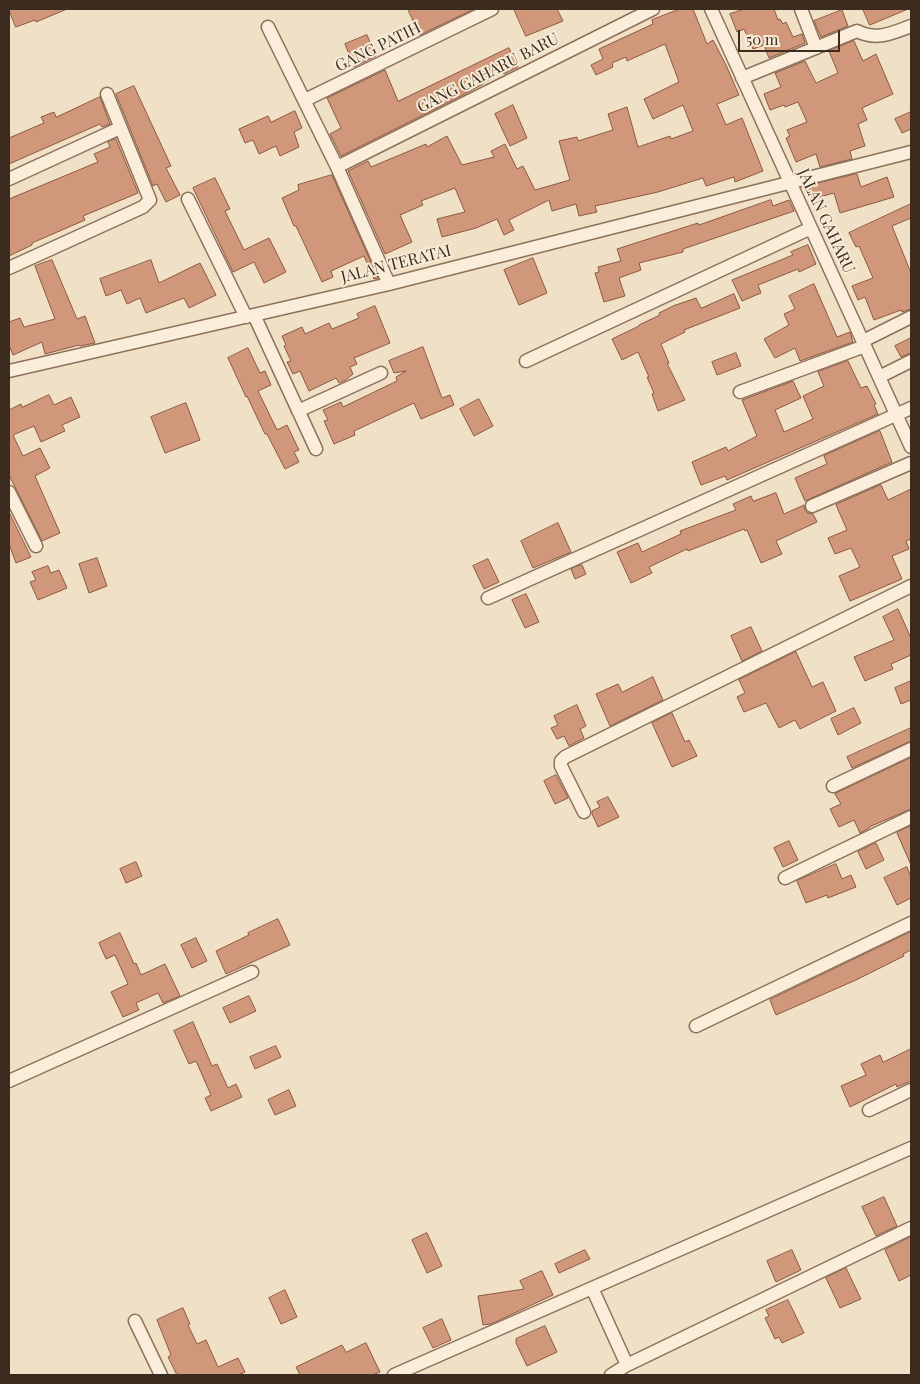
<!DOCTYPE html>
<style>
body{margin:0}
#map{position:relative;width:920px;height:1384px;overflow:hidden;background:#f0e0c6;font-family:"Playfair Display",serif}
canvas{display:block}
.frame{position:absolute;inset:0;border:10px solid #3c2b1f;pointer-events:none}
.scale{position:absolute;left:738px;top:30px;width:102px;height:22px;box-sizing:border-box;border:2px solid #3c2b1f;border-top:0;padding-left:6px;font-size:15px;line-height:18px;white-space:nowrap;color:#3c2b1f;-webkit-text-stroke:4px #f7ebd6;paint-order:stroke}
</style>
<div id="map">
<canvas width="920" height="1384"></canvas>
<div class="frame"></div>
<div class="scale">50 m</div>
</div>
<script>
const c = document.querySelector('canvas').getContext('2d');
c.lineJoin = 'round';
function paint(path, color) { c.fillStyle = color; c.fill(path, 'evenodd'); }
function trace(path, color, width, dash) { c.strokeStyle = color; c.lineWidth = width; c.lineCap = dash ? 'butt' : 'round'; c.setLineDash(dash || []); c.stroke(path); }
function drawText(font, color, halo, rows, align = 'center') {
  c.font = font + ' "Playfair Display",serif'; c.lineWidth = 4; c.setLineDash([]); c.textBaseline = 'middle'; c.strokeStyle = halo; c.fillStyle = color; for (const [text, x, y, turn = 0] of rows) {
    c.save(); c.translate(x, y); c.rotate((+turn || 0) * Math.PI / 180); c.textAlign = isNaN(turn) ? turn : align; if (halo) c.strokeText(text, 0, 0); c.fillText(text, 0, 0); c.restore();
  }
}
const building = new Path2D(`
 M9,9H67L36,22L35,20L16,27Z
 M408,9H474L420,35Z
 M514,9H557L563,21L526,36Z
 M680,9H693L707,44L713,40L726,65L739,95L717,104L726,125L742,118L763,171L735,182L734,177L706,186L703,178L658,192L595,206L597,212L579,216L576,204L552,211L549,200L509,220L514,230L504,235L497,219L476,228L442,237L437,219L465,212L455,188L421,201L423,205L400,215L412,242L385,254L348,171L368,161L371,167L426,144L427,147L447,136L462,165L494,157L491,151L505,144L517,169L523,166L535,190L570,180L559,141L577,137L578,141L613,130L608,114L627,107L638,147L670,136L671,139L693,131L683,105L653,119L644,99L679,82L665,44L627,61L626,57L612,63L613,67L596,75L591,65L603,59L599,49L653,24L652,20Z
 M745,9H774L778,20L780,19L783,24L786,22L793,37L802,34L805,43L769,58L764,45L753,49L744,29L737,32L730,14Z
 M863,9H908L870,25Z
 M842,10L848,26L821,37L814,21Z
 M367,35L376,56L354,67L345,44Z
 M854,41L863,61L876,54L893,94L862,108L867,120L858,124L865,146L850,151L852,159L820,167L816,154L796,162L786,138L790,136L787,130L807,122L798,102L785,107L784,105L770,110L764,94L781,87L775,73L805,61L816,83L838,73L829,51Z
 M509,48L518,67L504,74L503,72L483,83V84L461,96L341,156L330,134L341,128L327,98L385,70L398,101Z
 M134,86L171,166L166,168L180,195L166,202L157,184L153,186L116,94Z
 M100,97L110,124L102,127L100,124L9,164V138L44,123L41,117L54,112L56,117Z
 M513,105L527,138L510,146L495,114Z
 M295,111L302,128L294,132L299,147L280,156L276,146L259,154L253,140L245,143L239,129L268,116L271,122Z
 M911,112V129L902,133L895,119Z
 M116,139L138,193L83,216L85,220L32,243V245L9,256V199L98,162L94,154L110,147L108,142Z
 M857,174L861,187L887,177L894,197L840,213L834,193L812,199L808,186Z
 M332,175L378,278L374,279L364,256L331,271L333,277L322,282L296,226H294L282,198L299,190L298,185Z
 M215,178L230,209L225,211L244,250L269,238L286,272L264,283L254,262L233,272L193,188Z
 M771,200L773,206L789,200L794,211L683,249V252L639,263L641,270L619,278L625,296L604,302L595,273L599,272L598,267L621,261L617,249L698,223V225Z
 M911,204V218L892,226L911,273V309L902,312L901,310L874,320L865,297L858,300L852,286L873,278L859,246L856,247L849,233Z
 M808,245L816,264L799,272L798,269L758,285L761,293L742,301L732,280L793,255L791,252Z
 M533,258L547,293L519,305L504,270Z
 M52,260L77,319L85,316L95,343L80,346L79,345L45,354L42,342L13,355L9,345V322L20,318L24,327L55,319L35,266Z
 M151,260L159,283L200,263L216,295L189,308L184,298L146,313L140,298L127,304L121,290L106,296L100,279Z
 M814,284L837,337L850,332L853,342L800,361L795,348L775,358L764,339L789,325L784,314L795,309L789,296Z
 M734,294L740,308L684,330L685,332L661,344L669,363H667L685,400L658,411L652,394L654,393L647,377H649L638,352L622,360L612,339L639,326V325L660,315L659,313L673,306L696,298L701,308Z
 M375,306L390,343L354,358L357,364L350,367L353,374L346,380L339,383L336,378L309,391L300,371L293,374L287,362L291,361L284,346L286,345L282,336L302,327L305,334L329,323L332,329L359,318L357,314Z
 M911,338V353L901,357L895,346Z
 M423,347L442,398L450,395L454,405L421,419L414,403L354,431L355,435L334,444L324,421L328,420L323,410L341,402L343,407L397,381L396,377L406,371L394,373L389,361Z
 M248,348L260,373L265,371L271,385L258,391L277,430L287,425L299,450L294,452L299,462L285,469L267,434H265L247,396L246,397L228,358Z
 M736,353L741,366L717,375L712,362Z
 M848,361L861,388L867,386L876,404L874,405L878,414L727,480L725,476L701,485L692,462L726,447L728,451L757,436L742,400L793,381L801,398L775,410L784,432L813,419L803,396L824,386L818,372Z
 M49,395L54,405L71,397L80,417L62,425L65,431L41,442L34,426L13,435L23,456L40,448L50,468L35,476L60,533L42,541L9,475V410L21,404L22,407Z
 M479,399L493,426L474,436L460,409Z
 M186,403L200,440L165,453L151,417Z
 M880,431L892,462L805,501L795,478L827,464L824,456Z
 M881,485L888,500L911,489V539L906,541L909,549L892,556L902,579L850,601L839,576L860,567L851,548L835,554L828,538L847,530L836,505Z
 M776,493L784,514L804,505L805,510L808,513L813,514L817,522L776,541L782,554L761,563L747,530L745,531L744,529L688,551L687,549L649,567L652,573L631,583L617,552L638,543L642,552L681,534L680,531L736,510L733,504L751,496L753,501Z
 M9,512L31,557L16,563L9,544Z
 M558,523L571,552L533,568L521,541Z
 M97,558L107,586L89,593L79,564Z
 M488,559L499,582L484,589L473,566Z
 M582,565L586,574L575,579L571,569Z
 M48,566L51,573L59,570L67,588L38,600L30,582L36,580L32,572Z
 M526,594L539,622L525,628L512,600Z
 M898,609L911,638V655L891,664L893,669L865,681L854,657L894,640L883,617Z
 M751,627L762,651L742,661L731,636Z
 M796,652L812,687L823,682L836,711L800,729L795,720L779,728L766,703L744,712L737,697L745,693L739,680Z
 M653,677L663,700L610,726L596,694L618,684L622,692Z
 M911,681V700L901,704L895,688Z
 M577,705L586,726L580,729L584,738L569,746L564,736L557,739L551,728L558,725L554,716Z
 M854,708L861,723L838,735L831,719Z
 M672,713L685,742L689,740L697,756L672,767L652,723Z
 M911,728V741L852,768L847,757Z
 M911,758V809L869,827V828L860,833L854,820L839,827L830,809L841,804L835,794Z
 M556,775L568,798L555,804L544,781Z
 M608,797L619,817L598,827L592,814V811L600,807L597,802Z
 M911,826V865L897,833Z
 M789,841L798,860L783,867L774,848Z
 M876,843L884,860L866,869L858,852Z
 M136,862L142,876L126,883L120,869Z
 M836,864L842,879L851,875L856,887L828,898L827,895L806,903L797,881Z
 M907,867L911,877V898L897,905L884,878Z
 M278,919L290,945L226,974L216,951L249,935L248,933Z
 M911,932V950L903,954L904,956L856,980L776,1015L770,1000Z
 M120,933L134,964L136,963L141,975L165,964L180,996L163,1003L158,993L136,1003L139,1010L123,1017L111,992L128,984L115,955L106,959L99,943Z
 M196,938L207,961L192,968L181,945Z
 M249,996L256,1011L230,1023L223,1008Z
 M193,1022L212,1066L217,1064L228,1088L236,1084L242,1097L211,1111L205,1098L211,1095L196,1061L189,1064L174,1031Z
 M276,1046L281,1057L255,1069L250,1057Z
 M911,1049V1081L897,1087L896,1084L850,1107L841,1086L866,1075L861,1064L880,1055L883,1062Z
 M289,1090L296,1106L275,1115L268,1100Z
 M884,1197L897,1226L876,1236L862,1207Z
 M427,1233L442,1266L427,1273L412,1240Z
 M911,1237V1275L899,1281L885,1250Z
 M585,1250L590,1259L559,1273L555,1264Z
 M792,1250L801,1270L776,1282L767,1261Z
 M846,1268L861,1299L840,1308L826,1278Z
 M542,1271L553,1295L491,1324L483,1325L478,1296L524,1289L520,1281Z
 M285,1290L297,1317L281,1324L269,1298Z
 M788,1300L804,1333L782,1343L779,1337L775,1339L765,1318L769,1316L766,1310Z
 M183,1308L190,1324L188,1325L197,1344L206,1340L218,1367L238,1358L245,1372L238,1375H177L168,1357L171,1355L157,1320Z
 M442,1319L451,1340L433,1348L423,1328Z
 M545,1326L557,1352L527,1366L516,1343V1339Z
 M366,1343L380,1372L372,1375H300L296,1367L342,1345L346,1352Z`);
paint(building, '#d0977b');
trace(building, '#8d5840', 1);
const street = new Path2D(`
 M711,9L911,447
 M801,9L816,48
 M268,27L337,167L389,284
 M742,78L857,31C877,41 892,33 911,26
 M305,100L492,9
 M337,167L653,9
 M9,179L120,128
 M188,199L246,317
 M9,268L143,207L150,200L107,94
 M254,315L316,449
 M863,341L911,317
 M526,361L811,228
 M9,371L389,284L911,152
 M879,377L911,361
 M740,392L865,346
 M298,411L381,373
 M9,492L36,546
 M812,506L911,463
 M488,598L911,408
 M833,786L911,749
 M584,812L561,766V761L565,757L911,586
 M785,878L911,817
 M696,1026L911,923
 M9,1081L252,972
 M869,1110L911,1090
 M592,1288L627,1365
 M135,1321L161,1375
 M394,1375L911,1148
 M611,1375L627,1365L911,1228`);
trace(street, '#8d715b', 15);
trace(street, '#faeeda', 12);
drawText('16px', '#3c2b1f', '#f7ebd6', [
 ["GANG PATIH",378,47,-26],
 ["GANG GAHARU BARU",488,73,-27],
 ["JALAN GAHARU",826,221,65],
 ["JALAN TERATAI",396,264,-14]
]);
</script>
